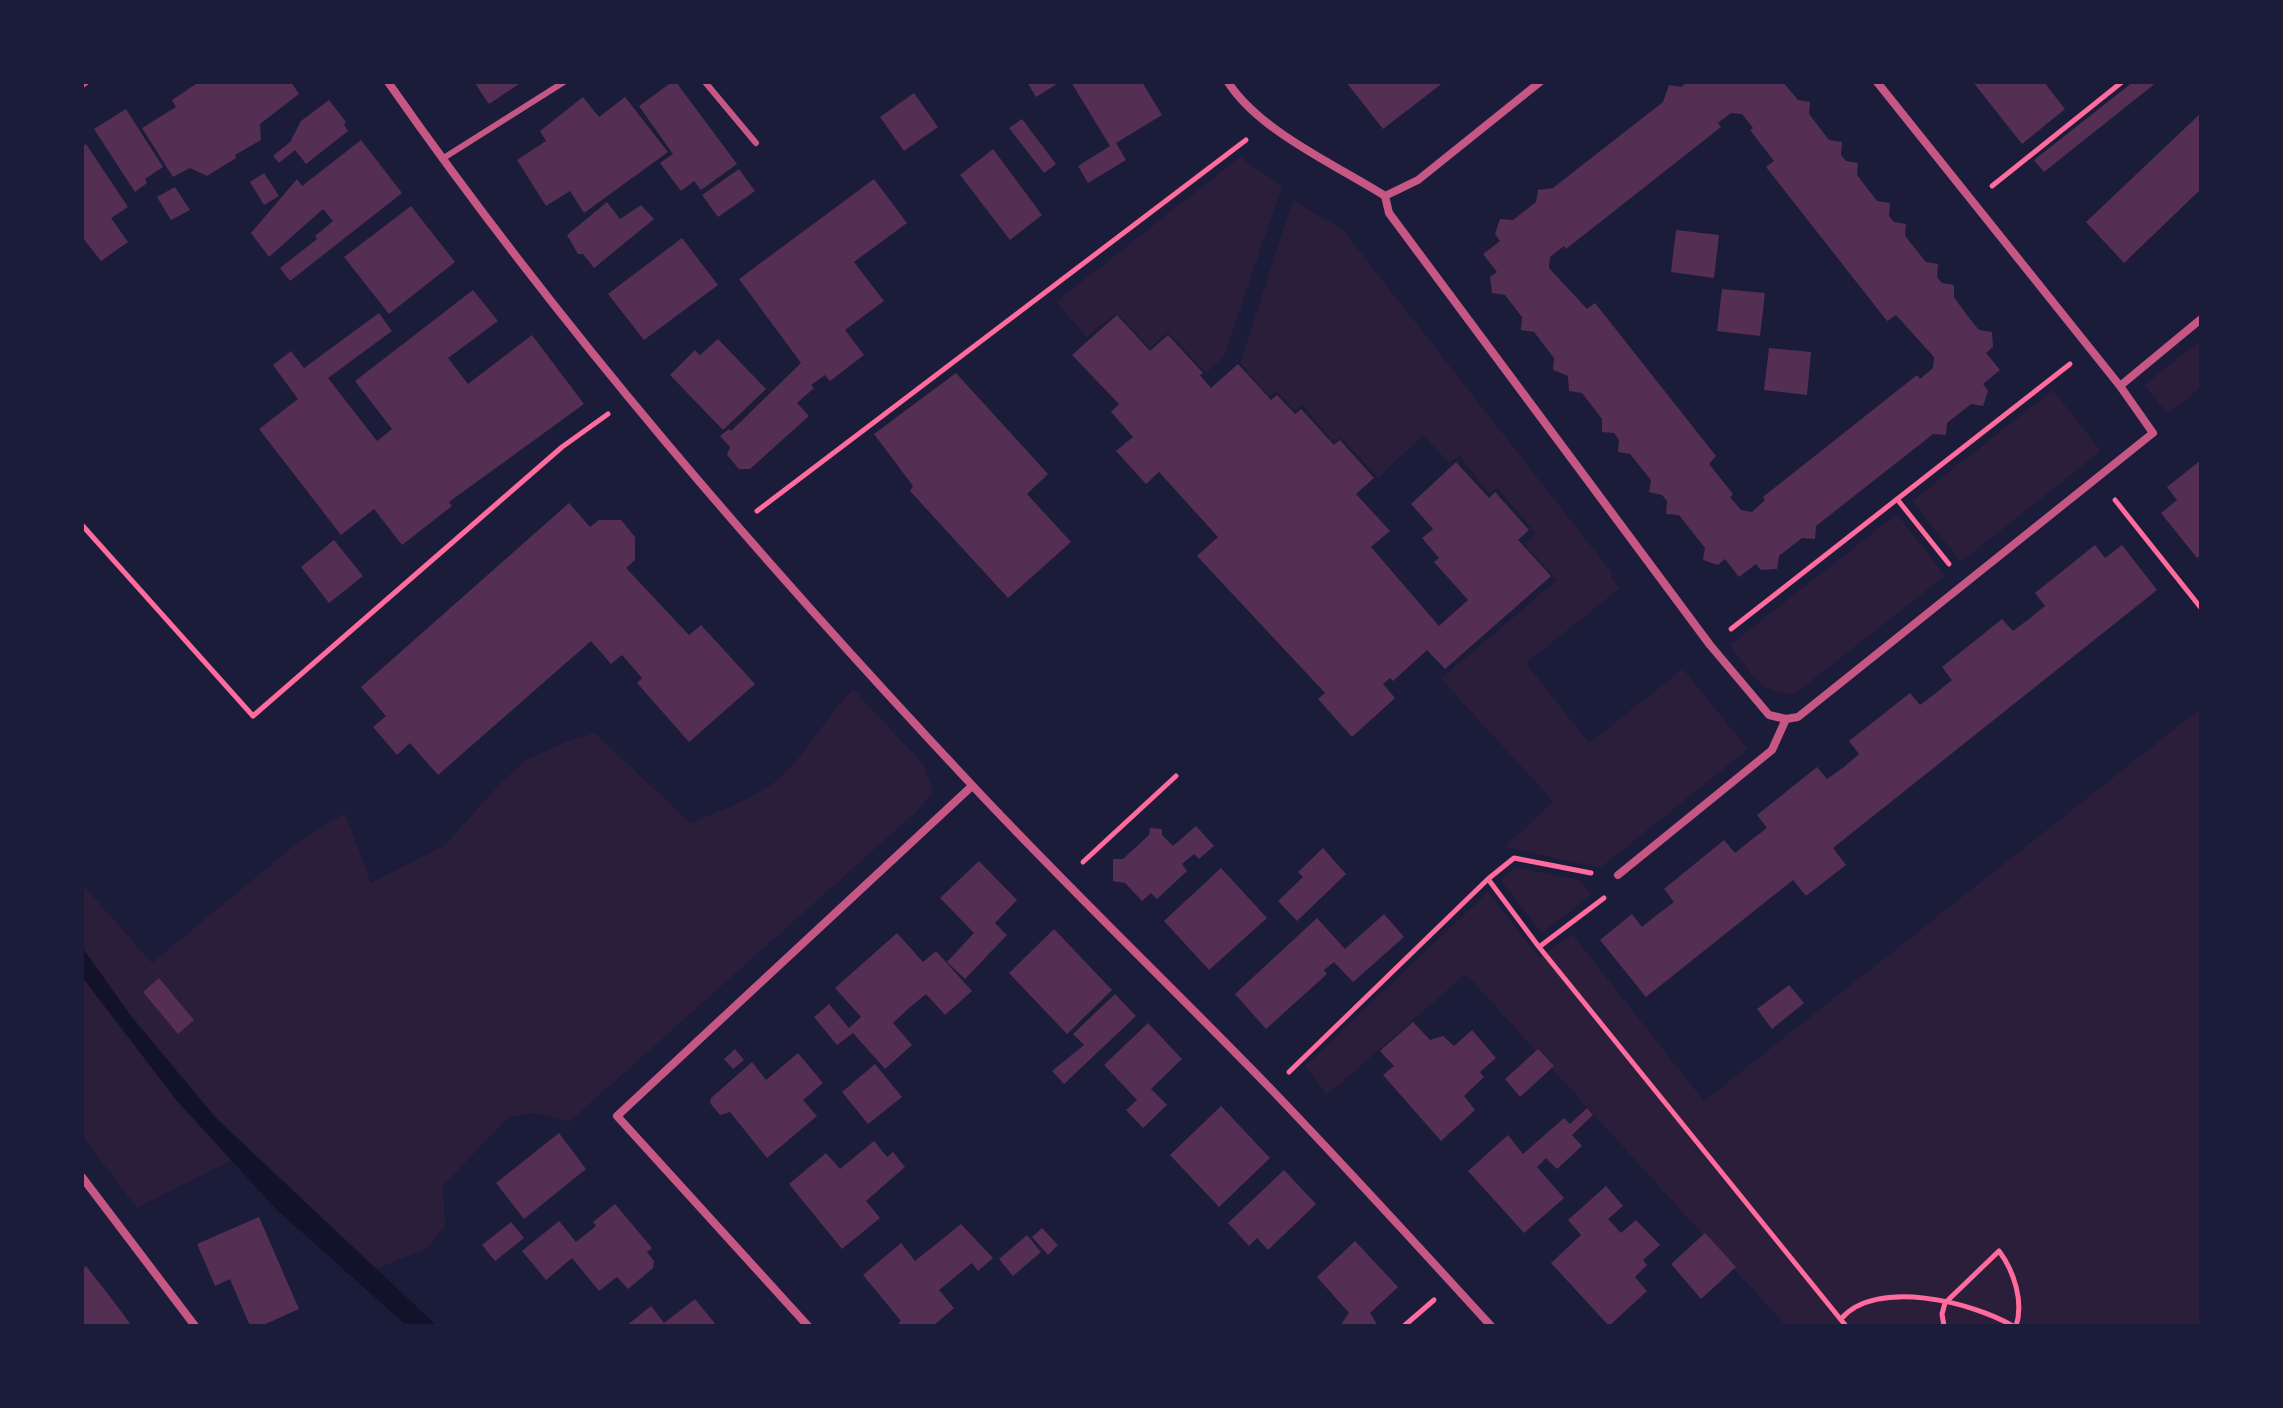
<!DOCTYPE html>
<style>
body{margin:0}
#map{position:relative;width:2283px;height:1408px;overflow:hidden;background:#1b1b3a;font-family:Arial,sans-serif}
canvas{display:block}
.frame{position:absolute;inset:0;border:84px solid #1b1b3a;pointer-events:none}
</style>
<div id="map">
<canvas width="2283" height="1408"></canvas>
<div class="frame"></div>
</div>
<script>
const c = document.querySelector('canvas').getContext('2d');
c.lineJoin = 'round';
function paint(path, color) { c.fillStyle = color; c.fill(path, 'evenodd'); }
function trace(path, color, width, dash) { c.strokeStyle = color; c.lineWidth = width; c.lineCap = dash ? 'butt' : 'round'; c.setLineDash(dash || []); c.stroke(path); }
paint(new Path2D(`
 M1240,157L1282,186L1224,357L1206,373L1168,332L1150,348L1117,313L1087,337L1056,302Z
 M1293,200L1343,230L1613,574L1610,576L1620,588L1526,663L1589,743L1683,669L1748,749L1600,868L1505,847L1553,801L1441,679L1557,580L1524,544L1535,533L1498,488L1489,494L1460,456L1449,463L1423,435L1378,478L1341,438L1334,442L1302,405L1295,411L1277,391L1270,397L1240,363Z
 M2201,340V387L2168,414L2144,385Z
 M2053,390L2101,451L1961,562L1912,501Z
 M1897,514L1945,576L1797,692C1764,701 1748,668 1730,645Z
 M853,689L924,765L933,792L916,812L569,1122L535,1113L508,1117L443,1186L445,1226L426,1249L375,1269L247,1148L230,1161L137,1208L82,1136V884L152,963L302,839L345,813L371,883L445,845L500,784L526,760L565,742L595,733L690,823C723,809 765,796 790,768C812,743 829,714 853,689Z
 M2201,708V1326H1786L1466,974L1327,1095L1305,1066L1488,892L1540,958L1572,934L1704,1101Z
 M1515,867L1579,880L1592,894L1542,933L1501,881Z`), '#2a1e3b');
paint(new Path2D(`
 M82,947L131,1016L216,1118L437,1326H407L276,1209L177,1101L82,977Z`), '#12122b');
paint(new Path2D(`
 M199,82H291L299,94L260,124L261,140L235,155L236,158L207,176L190,168L173,177L142,128L176,107L172,100Z
 M474,82H522L489,104Z
 M672,82H676L737,164L701,190L694,181L681,191L660,163L673,154L639,106Z
 M1027,82H1060L1036,97Z
 M1071,82H1142L1162,115L1116,143L1126,160L1088,183L1078,166L1110,146Z
 M1346,82H1444L1383,129Z
 M1687,82H1783L1798,100L1810,102L1809,114L1829,140L1842,142L1841,155L1846,161L1858,163L1857,175L1877,201L1890,203L1889,216L1894,222L1906,224L1905,236L1926,262L1938,264L1937,277L1942,283L1954,285V297L1966,314L1979,330L1992,332L1993,347L1986,353L2000,370L1983,384L1988,391L1983,406L1971,404L1947,423L1946,435L1933,434L1816,526L1815,539L1802,538L1779,556L1777,569L1761,570L1756,564L1739,577L1725,559L1718,565L1703,560L1705,548L1679,515L1666,514L1667,501L1662,495L1649,492L1651,480L1630,454L1618,452L1619,440L1614,433L1602,432V419L1582,393L1569,391L1568,376L1553,370L1554,358L1534,332L1521,330L1522,317L1505,295L1492,293L1490,277L1497,272L1483,254L1500,241L1495,234L1500,219L1513,220L1536,202L1538,190L1553,188L1663,102L1669,85L1681,87ZM1731,113L1742,114L1753,128L1750,130L1774,161L1766,167L1887,321L1896,315L1934,357L1933,368L1920,379L1917,375L1763,497L1765,500L1752,512L1741,510L1730,497L1733,494L1709,464L1716,456L1595,303L1587,309L1549,268L1550,257L1564,246L1566,249L1721,127L1718,123Z
 M1973,82H2044L2065,109L2022,144Z
 M2133,82H2157L2044,172L2034,160Z
 M914,93L938,127L904,151L880,117Z
 M583,97L599,117L625,97L668,152L584,213L570,191L546,206L517,160L546,141L540,131Z
 M329,100L346,122L344,125L348,131L306,164L295,150L279,163L273,156L290,142L301,121Z
 M126,109L163,167L145,179L147,183L135,192L94,129Z
 M2201,113V189L2124,263L2086,222Z
 M1022,119L1056,164L1044,173L1009,128Z
 M361,140L402,193L290,281L280,268L317,239L315,236L333,221L323,209L269,257L251,233L297,179L302,186Z
 M86,144L128,207L111,218L128,242L101,261L82,237V147Z
 M993,149L1042,215L1010,240L960,175Z
 M739,169L755,191L718,217L702,195Z
 M264,173L279,196L264,205L250,182Z
 M874,179L907,223L854,262L884,301L845,330L864,355L830,381L825,375L811,385L814,388L797,403L809,416L750,469H739L727,455L730,447L720,436L729,429L731,431L801,363L739,279Z
 M175,187L190,210L171,220L157,197Z
 M607,202L620,219L641,205L654,219L594,268L583,254H578L567,235Z
 M411,206L455,262L389,314L344,257Z
 M1676,230L1719,235L1714,278L1671,272Z
 M682,238L718,285L644,340L608,294Z
 M1722,289L1765,293L1760,336L1717,331Z
 M473,290L498,321L448,358L468,384L532,335L584,404L449,502L452,506L402,545L374,509L341,535L259,429L298,399L273,365L291,351L304,368L379,313L392,331L328,378L377,441L392,429L355,381Z
 M1117,315L1150,351L1168,335L1203,373L1200,375L1211,388L1238,364L1271,400L1277,395L1295,414L1301,409L1334,445L1340,440L1374,478L1356,494L1390,531L1371,547L1439,626L1468,600L1434,562L1439,558L1422,538L1433,529L1411,504L1456,462L1489,498L1495,492L1529,530L1518,540L1551,576L1445,669L1427,650L1393,681L1390,678L1383,684L1395,698L1352,737L1318,699L1325,693L1197,556L1218,537L1159,472L1146,484L1116,451L1133,437L1111,412L1119,404L1072,355Z
 M718,339L766,389L723,430L670,375L695,350L700,355Z
 M1769,348L1811,352L1807,395L1764,390Z
 M956,373L1048,474L1027,494L1071,542L1008,598L910,491L913,486L874,434Z
 M2201,460V555L2197,558L2161,513L2177,500L2167,487Z
 M569,503L590,527L599,520H621L635,537V560L626,568L689,635L701,625L755,684L689,742L637,683L642,678L622,655L611,664L591,641L438,775L410,743L397,755L373,727L386,716L361,687Z
 M334,540L363,576L329,603L301,567Z
 M2095,545L2105,558L2122,545L2157,590L1833,848L1846,865L1806,896L1793,880L1646,997L1600,940L1632,914L1642,927L1658,914L1674,902L1664,889L1724,840L1735,853L1751,840L1767,828L1757,815L1817,767L1827,779L1844,767L1859,754L1849,741L1910,693L1920,705L1936,693L1952,680L1942,667L2002,619L2013,631L2029,619L2045,606L2035,593Z
 M1196,826L1214,846L1199,859L1194,854L1182,864L1187,871L1157,899L1151,893L1142,901L1125,883L1113,881V859H1123L1149,835L1150,828L1162,829V835L1173,846Z
 M1323,848L1346,874L1297,921L1278,901L1303,877L1298,872Z
 M979,861L1017,900L995,923L1007,935L965,979L947,962L974,933L940,898Z
 M1221,868L1267,918L1209,970L1164,921Z
 M1384,914L1404,937L1353,982L1334,962L1324,970L1327,974L1266,1029L1235,994L1317,918L1345,949Z
 M1054,929L1112,990L1067,1034L1009,973Z
 M897,933L923,962L936,951L972,991L945,1015L926,994L909,1008L893,1023L912,1045L885,1069L853,1033L837,1045L814,1017L829,1004L849,1028L861,1017L835,988Z
 M159,978L194,1020L178,1034L143,992Z
 M1789,985L1804,1003L1772,1029L1757,1009Z
 M1115,994L1136,1016L1064,1084L1052,1071L1084,1045L1073,1034Z
 M1413,1022L1430,1040L1443,1036L1454,1046L1472,1030L1496,1058L1480,1072L1484,1077L1464,1096L1475,1110L1441,1141L1383,1075L1394,1066L1380,1051Z
 M1148,1023L1182,1059L1151,1089L1167,1105L1143,1128L1126,1110L1137,1100L1104,1065Z
 M735,1049L744,1060L733,1069L724,1059Z
 M1538,1049L1554,1066L1520,1097L1505,1079Z
 M798,1053L823,1083L803,1100L817,1116L767,1158L730,1112L720,1115L710,1103L711,1098L752,1062L766,1080Z
 M875,1064L902,1097L868,1124L842,1092Z
 M1221,1106L1270,1158L1219,1207L1170,1155Z
 M1587,1108L1593,1115L1572,1135L1582,1146L1557,1169L1546,1158L1537,1167L1564,1198L1524,1233L1468,1171L1508,1135L1523,1154L1564,1118L1570,1124Z
 M559,1133L586,1169L524,1219L496,1183Z
 M874,1141L887,1157L893,1152L905,1167L866,1201L880,1218L842,1249L789,1184L826,1153L840,1169Z
 M1284,1170L1316,1204L1268,1250L1257,1238L1249,1246L1228,1223Z
 M1606,1186L1623,1206L1608,1219L1621,1233L1636,1220L1660,1245L1643,1260L1647,1265L1635,1277L1647,1291L1609,1326L1551,1263L1581,1235L1568,1220Z
 M615,1204L652,1248L647,1252L654,1261L653,1268L628,1289L617,1277L599,1291L572,1258L546,1280L522,1251L559,1221L576,1242L596,1226L593,1222Z
 M259,1217L299,1309L261,1326H250L230,1279L215,1286L197,1244Z
 M511,1222L524,1238L495,1261L482,1245Z
 M961,1224L993,1258L978,1271L972,1263L939,1290L954,1308L933,1326H895L901,1321L863,1275L901,1243L915,1261Z
 M1042,1228L1058,1245L1048,1255L1032,1237Z
 M1705,1233L1736,1267L1701,1299L1671,1264Z
 M1027,1235L1041,1252L1013,1276L999,1259Z
 M1355,1241L1398,1287L1370,1313L1378,1326H1340L1349,1313L1317,1277Z
 M86,1266L111,1298L132,1326H82V1269Z
 M695,1299L717,1326H626L651,1306L664,1323Z`), '#542f53');
trace(new Path2D(`
 M1992,186L2122,82
 M1897,499L1949,564
 M2115,500L2201,608
 M757,511L1246,140
 M82,525L253,716L562,447L608,414
 M1731,629L2070,364
 M1083,862L1176,776
 M1488,879L1514,858L1591,873
 M1539,947L1604,898
 M1289,1072L1488,879L1539,947L1846,1326
 M1841,1319C1875,1278 1973,1302 2013,1326
 M1404,1326L1434,1300
 M1944,1326L1942,1314L1945,1303L1999,1251C2014,1271 2024,1302 2016,1326`), '#ff6b9d', 5);
trace(new Path2D(`
 M705,82L756,143
 M442,159L564,82`), '#c65784', 6);
trace(new Path2D(`
 M388,82C562,331 762,561 970,783C1067,887 1170,985 1269,1087C1344,1165 1418,1246 1491,1326
 M1228,82C1259,131 1336,165 1385,196L1389,213L1710,645L1769,715L1786,719
 M1877,82L2120,386L2201,319
 M82,84L85,82
 M1385,196L1418,180L1540,82
 M1618,875L1772,750L1786,719L1798,717L2153,433L2120,386
 M82,1177L195,1326
 M808,1326L617,1116L972,786`), '#c65784', 8);
</script>
